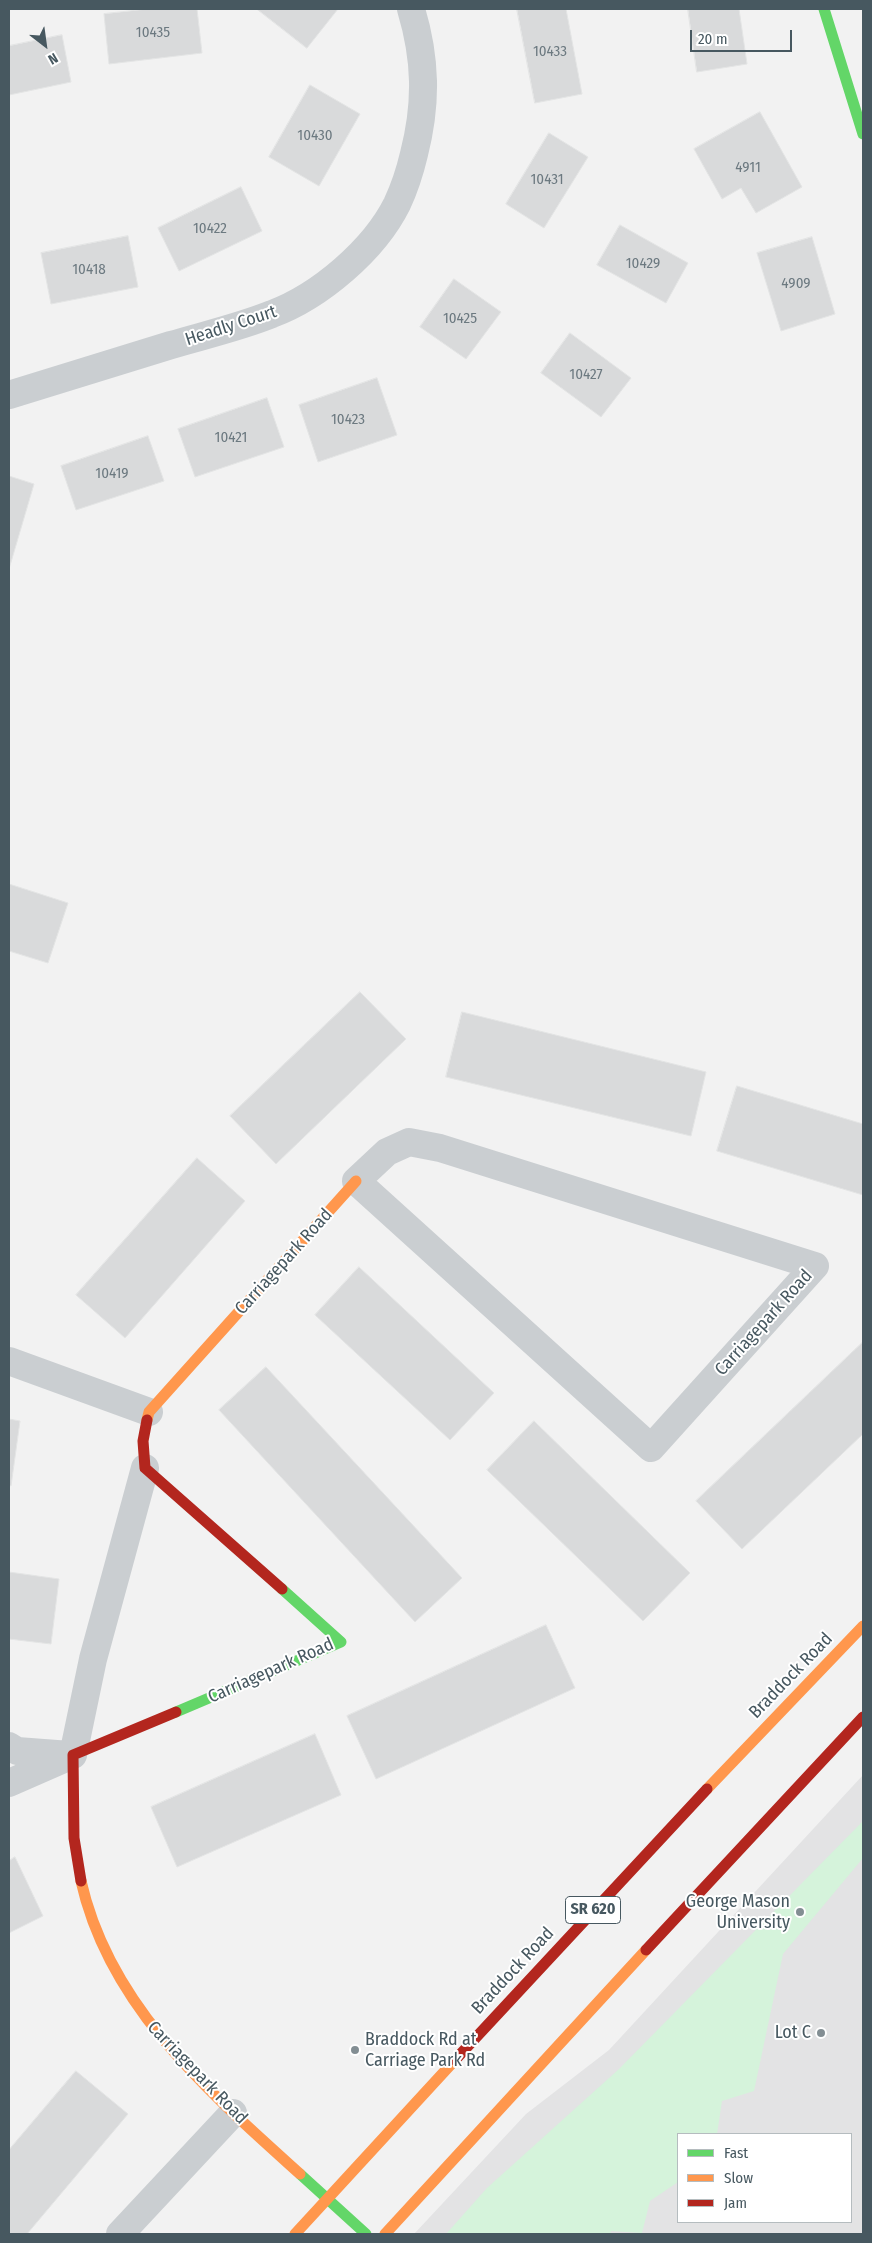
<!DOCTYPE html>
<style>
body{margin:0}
#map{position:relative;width:872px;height:2243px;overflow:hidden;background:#f2f2f2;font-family:"Fira Sans Condensed",sans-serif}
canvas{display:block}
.frame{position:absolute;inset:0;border:10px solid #475860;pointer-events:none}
.legend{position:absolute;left:677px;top:2133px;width:175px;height:90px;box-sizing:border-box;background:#fff;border:1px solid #b5bcbf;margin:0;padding:6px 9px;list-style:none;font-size:15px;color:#475860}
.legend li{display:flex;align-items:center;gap:10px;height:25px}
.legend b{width:25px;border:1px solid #b5bcbf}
.north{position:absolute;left:20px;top:20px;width:50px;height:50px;-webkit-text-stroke:4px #fff;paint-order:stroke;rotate:150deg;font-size:14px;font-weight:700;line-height:20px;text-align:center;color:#475860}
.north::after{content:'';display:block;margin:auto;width:18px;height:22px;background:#475860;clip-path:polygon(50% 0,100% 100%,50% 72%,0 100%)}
.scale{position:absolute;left:690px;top:30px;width:102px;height:22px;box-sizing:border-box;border:2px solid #475860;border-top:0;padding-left:6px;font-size:15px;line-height:18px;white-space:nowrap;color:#475860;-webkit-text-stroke:4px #fff;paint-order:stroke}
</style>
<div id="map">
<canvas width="872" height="2243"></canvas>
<div class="frame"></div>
<ul class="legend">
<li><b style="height:6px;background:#63d668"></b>Fast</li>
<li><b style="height:6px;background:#ff974d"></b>Slow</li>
<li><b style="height:6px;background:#b3261e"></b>Jam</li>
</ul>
<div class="north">N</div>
<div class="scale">20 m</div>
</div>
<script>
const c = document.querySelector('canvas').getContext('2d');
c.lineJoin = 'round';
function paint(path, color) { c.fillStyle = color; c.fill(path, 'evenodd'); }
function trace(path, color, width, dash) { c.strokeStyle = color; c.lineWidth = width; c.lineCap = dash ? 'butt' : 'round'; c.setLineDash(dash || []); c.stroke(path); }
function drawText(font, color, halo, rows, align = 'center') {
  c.font = font + ' "Fira Sans Condensed",sans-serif'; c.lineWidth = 4; c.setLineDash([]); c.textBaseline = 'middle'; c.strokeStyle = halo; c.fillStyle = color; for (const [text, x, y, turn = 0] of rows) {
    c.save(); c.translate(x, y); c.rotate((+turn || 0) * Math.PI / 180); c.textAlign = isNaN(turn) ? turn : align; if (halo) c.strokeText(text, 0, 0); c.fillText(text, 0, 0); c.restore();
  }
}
paint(new Path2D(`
 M863,1775V2234H414L526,2114L609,2050ZM678,2134H851V2222H678Z`), '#e3e3e4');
paint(new Path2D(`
 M863,1821V1858L783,1954L754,2091L722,2101L717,2134H678V2182L650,2201L642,2233L611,2231L610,2234H446L487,2188L619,2069Z`), '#d5f3db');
const building = new Path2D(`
 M148,9H197L202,53L109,64L104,14Z
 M257,9H338L307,48Z
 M517,9H566L582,94L535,103Z
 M688,9H739L747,64L697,72Z
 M62,35L71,82L9,95V46Z
 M310,85L360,114L319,186L269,157Z
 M760,112L802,187L756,213L741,188L722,199L694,149Z
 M549,133L588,157L544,228L506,204Z
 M241,187L262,231L179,271L158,228Z
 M620,225L688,263L666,303L597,265Z
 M128,236L138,287L51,304L41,253Z
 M812,237L835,314L781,331L757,253Z
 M454,279L501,312L466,359L420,327Z
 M570,333L631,378L601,417L541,373Z
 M377,378L397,435L318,462L299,405Z
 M267,398L284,447L195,477L178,429Z
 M148,436L164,481L76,510L61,466Z
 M9,476L34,484L9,569Z
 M9,884L68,903L48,963L9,951Z
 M360,992L406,1039L276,1164L230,1116Z
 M462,1012L706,1072L691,1136L446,1077Z
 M737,1086L863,1124V1195L717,1151Z
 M197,1158L245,1201L125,1338L76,1295Z
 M359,1267L494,1393L450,1440L315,1315Z
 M863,1342V1434L742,1549L696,1501Z
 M266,1367L462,1578L415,1622L219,1410Z
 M9,1419L20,1421L11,1486L9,1485Z
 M534,1421L690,1573L643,1621L487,1470Z
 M9,1572L59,1579L51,1644L9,1639Z
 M546,1625L575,1688L376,1779L347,1716Z
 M315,1734L341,1795L177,1867L151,1807Z
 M15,1857L43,1916L9,1933V1861Z
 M76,2071L128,2114L27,2234H9V2150Z`);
paint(building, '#d9dadb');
trace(building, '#e3e4e4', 1);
trace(new Path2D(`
 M9,395C63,378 117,362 171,345C205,335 240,327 272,314C320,296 374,250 397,204C405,187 410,171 414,154C427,103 426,59 411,9
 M409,1142L440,1148L815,1266L651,1448L356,1181L387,1152Z
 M9,1361L149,1412
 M9,1746L17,1751L70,1755
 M73,1755L93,1659L145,1468
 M9,1783L73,1755
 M120,2234L233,2113`), '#caced1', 28);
trace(new Path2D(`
 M824,9L863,134
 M176,1712L341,1642L282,1589
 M300,2174L366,2234`), '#63d668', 11);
trace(new Path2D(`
 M147,1420L149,1412L356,1181
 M707,1789L863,1626
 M81,1881C109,2006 208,2091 300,2174
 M295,2234L455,2060
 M385,2234L646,1950`), '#ff974d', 11);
trace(new Path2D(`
 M147,1420L143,1441L145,1468L282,1589
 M81,1881L74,1838L73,1755L176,1712
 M646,1950L863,1717
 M455,2060L707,1789`), '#b3261e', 11);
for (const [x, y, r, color] of [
 [800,1912,5,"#838e93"],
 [821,2033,5,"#838e93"],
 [355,2050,5,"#838e93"]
]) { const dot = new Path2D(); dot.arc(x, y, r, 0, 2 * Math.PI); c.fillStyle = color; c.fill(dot); trace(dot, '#fff', 2); }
drawText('15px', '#6c7980', null, [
 ["10435",153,33],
 ["10433",550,52],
 ["10430",315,136],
 ["4911",748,168],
 ["10431",547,180],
 ["10422",210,229],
 ["10429",643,264],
 ["10418",89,270],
 ["4909",796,284],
 ["10425",460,319],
 ["10427",586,375],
 ["10423",348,420],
 ["10421",231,438],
 ["10419",112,474]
]);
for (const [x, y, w] of [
 [593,1910,55]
]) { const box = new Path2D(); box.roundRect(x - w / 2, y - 13.5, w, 27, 4); c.fillStyle = '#fff'; c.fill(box); trace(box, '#475860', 1); }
drawText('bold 16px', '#475860', null, [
 ["SR 620",593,1910]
]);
drawText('18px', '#475860', '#fff', [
 ["Headly Court",231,326,-18],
 ["Carriagepark Road",284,1262,-48],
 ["Carriagepark Road",764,1323,-48],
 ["Carriagepark Road",271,1671,-24],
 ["Braddock Road",791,1676,-46],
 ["Braddock Road",513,1971,-47],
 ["Carriagepark Road",197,2073,46]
]);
drawText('18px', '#475860', '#fff', [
 ["George Mason",790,1902],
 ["University",790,1923],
 ["Lot C",811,2033],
 ["Braddock Rd at",365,2040,"left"],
 ["Carriage Park Rd",365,2061,"left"]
], 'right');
</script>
